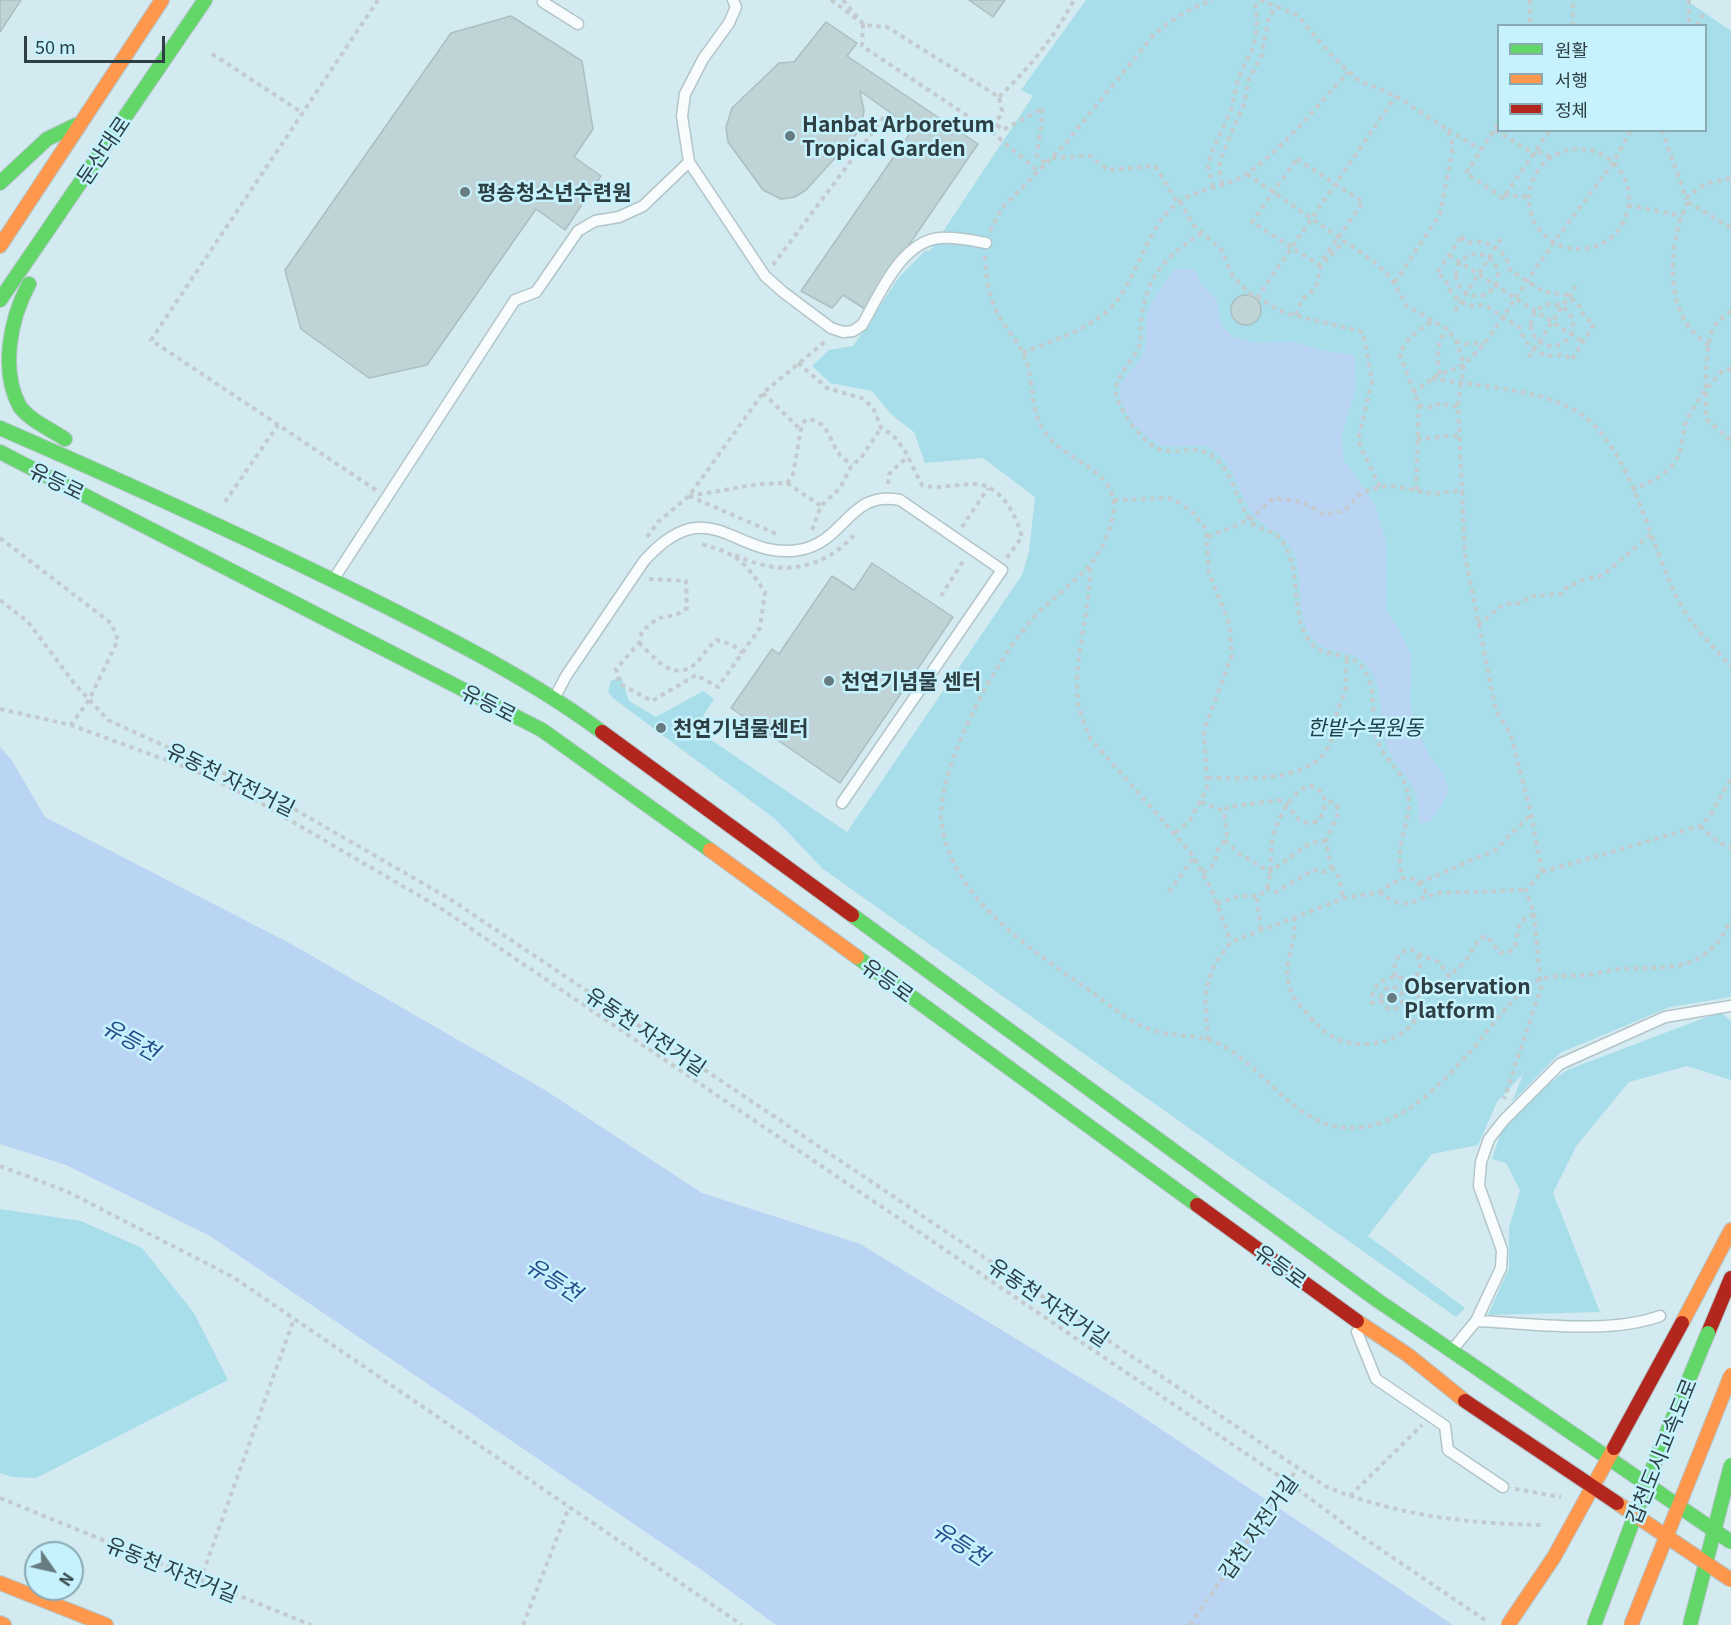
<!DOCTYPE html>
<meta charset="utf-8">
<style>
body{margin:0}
#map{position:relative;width:1731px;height:1625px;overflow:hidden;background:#d3eaf0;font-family:Georgia,"Noto Sans KR",serif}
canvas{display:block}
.legend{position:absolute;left:1497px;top:24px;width:210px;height:108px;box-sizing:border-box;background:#c6f2fd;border:2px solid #89aab3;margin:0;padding:8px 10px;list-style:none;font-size:18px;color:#2d3f43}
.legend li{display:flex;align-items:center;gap:12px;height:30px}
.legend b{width:30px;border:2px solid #89aab3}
.north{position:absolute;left:24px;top:1541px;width:60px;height:60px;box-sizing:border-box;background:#c6f2fd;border:2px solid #89aab3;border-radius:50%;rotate:124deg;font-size:16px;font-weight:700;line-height:24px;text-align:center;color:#2d3f43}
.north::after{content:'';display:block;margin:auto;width:21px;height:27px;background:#677b80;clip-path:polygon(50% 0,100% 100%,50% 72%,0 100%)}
.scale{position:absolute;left:24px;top:36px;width:141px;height:27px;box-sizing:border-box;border:3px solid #2d3f43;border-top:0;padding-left:8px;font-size:18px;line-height:21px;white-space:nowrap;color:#2d3f43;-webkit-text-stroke:4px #c6f2fd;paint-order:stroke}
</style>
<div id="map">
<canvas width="1731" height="1625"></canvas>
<ul class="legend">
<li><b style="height:8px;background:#63d668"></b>원활</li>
<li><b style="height:8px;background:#ff974d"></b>서행</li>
<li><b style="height:8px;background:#b3261e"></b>정체</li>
</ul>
<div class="north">N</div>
<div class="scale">50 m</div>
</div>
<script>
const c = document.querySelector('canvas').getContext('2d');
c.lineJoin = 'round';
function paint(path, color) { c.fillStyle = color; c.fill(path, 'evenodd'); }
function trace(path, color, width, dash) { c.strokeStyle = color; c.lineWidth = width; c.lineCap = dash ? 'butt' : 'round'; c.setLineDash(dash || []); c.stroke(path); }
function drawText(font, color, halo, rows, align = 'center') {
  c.font = font + ' Georgia,"Noto Sans KR",serif'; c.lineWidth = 5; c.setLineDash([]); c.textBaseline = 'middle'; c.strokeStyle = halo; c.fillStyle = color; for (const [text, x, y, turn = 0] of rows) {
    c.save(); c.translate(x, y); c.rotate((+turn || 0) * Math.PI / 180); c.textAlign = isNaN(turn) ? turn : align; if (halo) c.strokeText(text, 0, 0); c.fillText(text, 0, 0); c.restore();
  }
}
paint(new Path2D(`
 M1086,0H1686L1731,31V997L1670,1007L1560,1053L1512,1102L1523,1074L1497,1102L1478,1145L1432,1154L1368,1236L1465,1308L1456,1317L823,869L775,819L613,698L608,692L611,681L621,677L629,701L656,717L703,691L714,699L695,729L847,832L1022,575L1029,552L1035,497L983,458L925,463L914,432L891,414L872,391L830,383L812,366L829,350L853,346L900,276L925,251H930L1033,96L1021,90ZM1498,26H1706V130H1498Z
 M1720,1012L1731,1021V1080L1687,1066L1629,1082L1577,1145L1553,1193L1600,1312L1488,1315L1509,1268V1228L1520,1190L1506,1163L1492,1159L1501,1132L1542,1089L1567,1070Z
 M0,1209L81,1221L142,1248L194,1313L228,1380L36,1478L12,1477L0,1473Z`), '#a8ddea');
paint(new Path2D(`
 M1175,269L1195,270L1200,283L1217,300L1221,325L1233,337L1254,343L1296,342L1319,350L1354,355L1356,387L1342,435L1343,459L1375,505L1386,542V611L1398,628L1411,655L1410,707L1418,732L1430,757L1443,774L1449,791L1440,808L1429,822L1419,823C1423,778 1393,773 1384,737C1378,710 1386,688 1366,664C1350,645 1322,658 1309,633C1296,609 1304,579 1294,553C1282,526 1267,532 1255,517C1242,501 1238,478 1225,461C1206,436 1191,449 1167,446C1148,444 1122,413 1120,395C1118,379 1136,368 1142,356C1149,343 1145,334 1146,321C1149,301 1164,285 1175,269Z
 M0,747L11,759L45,817L293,945L545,1090L702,1193L860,1244L1125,1405L1453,1625H776L703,1571L210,1236L66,1165L0,1144Z`), '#bad5f4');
const building = new Path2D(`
 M0,0H21L0,32Z
 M969,0H1005L993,17Z
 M511,16L582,61L593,129L574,157L601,176L565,230L536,209L427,365L369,378L301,329L285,270L451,33Z
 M826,22L857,43L847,56L978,144L865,309L843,295L832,308L801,291L913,129L860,91L864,111L861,127L854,137L806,190L795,197L781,199L763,190L728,142L726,127L732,108L779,63L794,62Z
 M1231 310a15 15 0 1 1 30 0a15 15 0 1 1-30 0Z
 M872,563L953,617L840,783L731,708L772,649L779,654L832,576L854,590Z`);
paint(building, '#c0d3d6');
trace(building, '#abbfc1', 1.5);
const lane = new Path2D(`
 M544,0L543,2L578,24
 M733,0L736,7L729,23L703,59L685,94L682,116L689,162L765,276L783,292L831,328L843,332L853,331L862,325C879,296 901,241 940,238C955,237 971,240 986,243
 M335,577L515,300L536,292L578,231L595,221L619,217L643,206L689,162
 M554,699L566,676L644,561C710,487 735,561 799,550C846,542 848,490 900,500L1002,570L842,803
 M1476,1321C1532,1323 1608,1335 1660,1316
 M1357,1332L1376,1379L1445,1426L1448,1450L1503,1487
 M1453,1349L1476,1321L1501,1268L1502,1250L1479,1186L1481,1162L1489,1139L1504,1120L1560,1064L1665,1017L1731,1006`);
const fast = new Path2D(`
 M0,183L47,139L76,125
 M29,284C10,319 0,371 20,407C31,421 50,429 65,439
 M0,300L205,0
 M0,428C129,484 257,542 383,605C458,643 535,682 602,732
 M0,452L542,730L710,850
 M852,915L1377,1300L1484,1373
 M857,957L1197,1205`);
const slow = new Path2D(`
 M0,246L162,0
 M710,850L857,957
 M1357,1321L1408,1355L1465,1401
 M1682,1323L1731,1230
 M0,1583L106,1625
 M0,1623L4,1625`);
const jam = new Path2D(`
 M602,732L852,915
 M1197,1205L1357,1321
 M1708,1333L1731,1278`);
trace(lane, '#b2c5c9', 13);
trace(fast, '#b2c5c9', 16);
trace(slow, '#b2c5c9', 16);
trace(jam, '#b2c5c9', 16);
trace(new Path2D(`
 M831,0L857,19
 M843,0L864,25L887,27L999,97L1002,111L992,132L1039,172
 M1260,0L1297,15L1334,58L1358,80L1396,96L1448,130L1453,147L1440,214L1394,284
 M1530,0V26
 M1689,0V21L1693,26
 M863,24L862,46L992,132
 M1573,26V0
 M1697,26L1704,13
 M212,54L303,113
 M999,97C1029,68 1054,38 1074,0
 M1498,124L1466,173L1503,198L1550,130
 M997,125L1003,130L1043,108L1037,156L1046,164
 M1448,130L1480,149
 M1495,130L1536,155
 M1662,130L1686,198L1705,184L1731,178
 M1529 199a50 50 0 1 1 100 0a50 50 0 1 1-100 0Z
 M1538,151L1552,158
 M1052,158L1090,156L1108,170L1155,166L1178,203
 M1297,159L1363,202L1319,265L1252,222Z
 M1247,174L1373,261L1391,278L1407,306L1447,329L1456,341L1464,365L1458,403L1465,555L1496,711L1511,735L1531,814L1542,872L1526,890L1534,914L1541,988L1504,1099
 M1222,184L1219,166L1222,155L1244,104L1249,79L1261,57L1269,17L1277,6
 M1213,187L1208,167L1211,154L1231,110L1238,79L1254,45L1257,22L1255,0
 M1504,195L1529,197
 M1180,201L1193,225L1221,249L1233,277L1249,293L1285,313L1363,332L1372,381L1359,436L1360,446L1380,487
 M1688,202C1670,236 1665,294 1689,327C1694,334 1702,340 1709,346
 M1688,202L1731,228
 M1628,205L1682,216
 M990,231L1002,208L1065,144L1151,38C1169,20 1189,9 1213,0
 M1202,233C1164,258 1147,275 1141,321C1140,329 1142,337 1140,344C1134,363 1109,377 1118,401C1125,418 1147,450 1167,451C1188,452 1201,444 1218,461C1235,478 1238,506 1253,524C1258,529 1263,528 1269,531C1279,535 1286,545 1289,555C1299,580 1293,608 1305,634C1319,663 1345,647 1361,666C1379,687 1369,714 1377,739C1386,766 1409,770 1409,806C1408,822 1401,836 1400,851C1399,860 1401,869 1401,878
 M1461,237L1470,243L1476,241L1493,245L1506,257L1510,270L1544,292L1568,295L1580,307L1584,317L1594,324L1572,360L1563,354C1541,360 1526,348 1520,328L1485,305L1473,306L1459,301L1449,289L1446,280L1437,273Z
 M1456 275a21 21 0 1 1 42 0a21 21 0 1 1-42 0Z
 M1449,255L1583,342
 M985,256C986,279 989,300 1001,320C1010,334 1022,346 1027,363C1034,386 1030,413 1046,434C1068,464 1125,470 1112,520C1099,571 1069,581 1036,615C997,657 942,758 941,816C941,828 946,845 951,856C973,913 1045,959 1093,993C1111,1006 1128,1021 1149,1029C1172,1038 1201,1033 1222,1045C1276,1076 1307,1151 1385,1121C1417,1109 1447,1078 1469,1053C1487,1034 1520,983 1545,978C1558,975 1573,976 1586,975C1597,974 1608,970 1619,969C1670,966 1705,975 1731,920
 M773,265L886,114
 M1257,298L1396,96
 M1531 325a21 21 0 1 1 42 0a21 21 0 1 1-42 0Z
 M1455,311L1501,239
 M1731,311C1724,316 1718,320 1714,327C1704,342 1706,399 1706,419L1731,441
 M1296,315L1302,299L1316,288L1321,266L1344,241
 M1456,341L1465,344L1484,343
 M1023,353C1053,340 1093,329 1115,303C1139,273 1145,232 1174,206C1194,188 1223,189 1245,175C1284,148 1316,107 1348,72
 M1529,357L1576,286
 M798,363L827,388L864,399L874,410L881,428L893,435L905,451L922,485C939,490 956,484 974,484C1001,484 1016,515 1022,537L1006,559
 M1440,374C1437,358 1436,343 1447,329
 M1432,378C1477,387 1543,388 1582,415C1634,452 1651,552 1682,607C1695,629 1714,648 1731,667
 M763,393L800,429
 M1413,393L1436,376L1464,365L1485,343L1554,242L1613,163L1631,130
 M1419,405L1427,408L1443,403L1450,407L1458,406
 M1417,439L1460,435
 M787,483L821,506
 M888,484L889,474L908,456
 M376,490L151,340L378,0
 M1416,490L1419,405L1400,355C1404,340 1420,328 1433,321
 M1632,490L1656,479L1670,468L1679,456L1686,420L1705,390L1723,370L1731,369
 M689,496L779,535
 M689,496L759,484L787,483L793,474L802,424L807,419C830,422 828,440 840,455C843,458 848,462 852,465
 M1114,500L1168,498L1180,503L1193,513L1206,529L1209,573L1229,623L1232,655L1204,730L1207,788L1190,820L1175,833
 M225,502L278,425
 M962,527L988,488
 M812,530L821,506L840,488L852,465L861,458L881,428
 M647,537L658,522L689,496L763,393L827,340
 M1208,537L1251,519L1271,500L1276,498L1302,502L1323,514L1339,512L1347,508L1362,492L1380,487L1393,486L1434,494L1463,490
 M0,538L111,623L118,640L89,700L71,725
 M735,555C781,577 823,571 857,532
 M1090,568C1090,613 1073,659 1078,703C1080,715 1086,727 1090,738L1191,853L1211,888L1231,942
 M649,579L686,581L687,608L676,615L658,618L642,631L639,643L616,669L620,684L652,701L696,675L718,687L760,628L765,592C744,561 738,554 701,544
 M941,596L964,560
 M0,600L28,622L74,683L108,720L263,791L450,899L1325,1486C1393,1515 1469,1524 1543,1525
 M1478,625L1504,604L1521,603L1531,596L1562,594L1566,588L1583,580L1603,575L1651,534
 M639,643C654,657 673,683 695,664C703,657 707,647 717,640L733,645L742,653
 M0,709L71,725L193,770L257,801L442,909L1288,1482L1355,1532L1485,1620
 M1208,778C1244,778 1307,783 1327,749C1335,736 1335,723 1338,709C1340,703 1343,698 1345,692C1348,681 1344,669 1348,657
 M1201,802L1224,811
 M1700,826L1718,842L1731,848
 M1225,840L1238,853L1270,872L1310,843L1326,841
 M1331,867C1346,881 1337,889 1345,898
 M1542,872L1700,826L1710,816L1731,778
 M1203,873L1214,864L1218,850L1227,837L1224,811L1228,807L1279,800C1297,806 1292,829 1318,821C1328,807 1328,792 1311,786C1292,787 1275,824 1272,841C1270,855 1272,870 1268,884C1266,891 1260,894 1257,899L1261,930
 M1419,883L1495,850L1531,814
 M1266,888L1276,892L1313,870L1325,872L1331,867L1326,841L1339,811L1335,803L1325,801
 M1169,892L1194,857
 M1379,892C1409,914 1412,898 1440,893L1526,890
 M1217,904L1239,896H1259
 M1294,917C1298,941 1282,961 1289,985C1292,996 1298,1004 1306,1012C1314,1022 1322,1031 1333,1037C1369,1057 1439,1033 1414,984C1397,970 1370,979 1372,1003L1381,1001
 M1418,954L1439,962L1449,976L1464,963L1480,938L1487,936L1500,953L1509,952L1515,945L1520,922L1533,914
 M1395,977C1393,963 1397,952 1411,949C1424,959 1422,971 1412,982
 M1381 998a11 11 0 1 1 22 0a11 11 0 1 1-22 0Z
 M1208,1040L1205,996L1208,983L1214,965L1231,942L1345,898L1379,892L1401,878L1414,879L1429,895
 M0,1166L66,1191L233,1277L742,1625
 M1515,1489L1561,1497
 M1350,1496L1422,1425
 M0,1498L311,1625
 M200,1581L294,1319
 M523,1625L569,1507
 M1190,1625L1297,1469`), '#c3cbce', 4, [4.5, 4.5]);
trace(lane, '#f8fcfd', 10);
trace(fast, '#63d668', 14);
trace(slow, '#ff974d', 14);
trace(jam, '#b3261e', 14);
const fastBridge = new Path2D(`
 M1484,1373L1731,1542
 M1594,1625L1658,1454L1708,1333
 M1690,1625L1731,1465`);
const slowBridge = new Path2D(`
 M1617,1503L1731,1580
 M1508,1625L1554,1557L1614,1448
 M1631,1625L1731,1375`);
const jamBridge = new Path2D(`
 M1465,1401L1617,1503
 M1614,1448L1682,1323`);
trace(fastBridge, '#b2c5c9', 16, []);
trace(slowBridge, '#b2c5c9', 16, []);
trace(jamBridge, '#b2c5c9', 16, []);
trace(fastBridge, '#63d668', 14);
trace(slowBridge, '#ff974d', 14);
trace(jamBridge, '#b3261e', 14);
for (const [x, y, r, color] of [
 [790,136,6,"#677b80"],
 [465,192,6,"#677b80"],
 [829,681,6,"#677b80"],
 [661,728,6,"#677b80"],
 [1392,998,6,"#677b80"]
]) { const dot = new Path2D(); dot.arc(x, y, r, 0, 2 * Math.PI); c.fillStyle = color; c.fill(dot); trace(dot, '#c6f2fd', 2); }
drawText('bold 21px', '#2d3f43', '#c6f2fd', [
 ["Hanbat Arboretum",802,124],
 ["Tropical Garden",802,148],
 ["평송청소년수련원",477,192],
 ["천연기념물 센터",841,681],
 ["천연기념물센터",673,728],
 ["Observation",1404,986],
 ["Platform",1404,1010]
], 'left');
drawText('21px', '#2d3f43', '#c6f2fd', [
 ["둔산대로",103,150,-56],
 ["유등로",57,481,26],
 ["유등로",489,703,27],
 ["유동천 자전거길",231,779,26],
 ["유등로",888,980,36],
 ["유동천 자전거길",646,1031,34],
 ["유등로",1281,1266,36],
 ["유동천 자전거길",1049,1302,34],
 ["갑천도시고속도로",1661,1451,-68],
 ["갑천 자전거길",1258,1527,-55],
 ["유동천 자전거길",172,1569,22]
]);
drawText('italic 21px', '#193f47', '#c6f2fd', [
 ["한밭수목원동",1365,727]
]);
drawText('italic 22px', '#254d8b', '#c6f2fd', [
 ["유등천",131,1039,29],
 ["유등천",554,1279,33],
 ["유등천",961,1543,33]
]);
</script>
